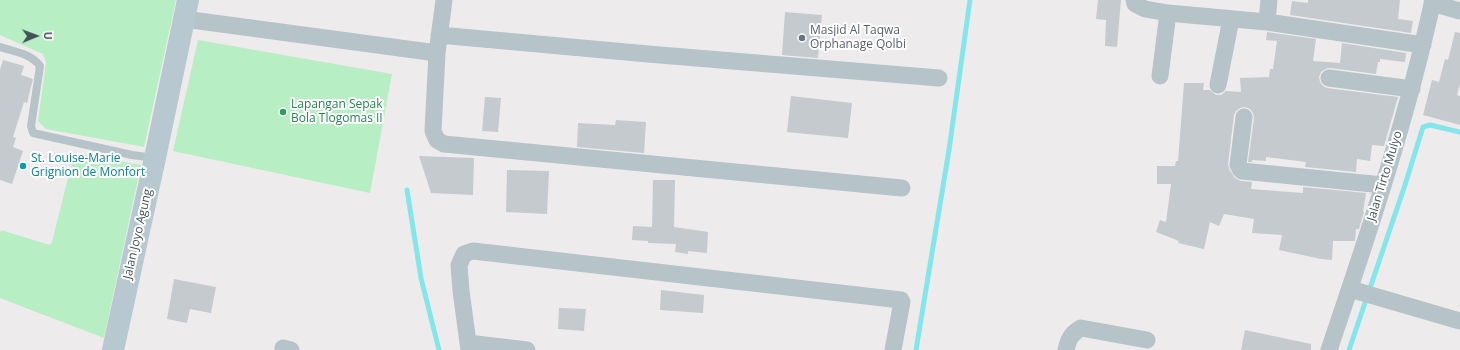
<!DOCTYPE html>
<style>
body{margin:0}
#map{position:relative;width:1460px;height:350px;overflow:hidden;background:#eeebec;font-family:"Open Sans",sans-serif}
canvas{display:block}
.north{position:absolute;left:16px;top:16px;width:40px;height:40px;-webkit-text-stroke:3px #fff;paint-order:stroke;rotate:89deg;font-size:11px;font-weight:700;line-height:16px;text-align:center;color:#445258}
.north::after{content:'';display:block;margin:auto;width:14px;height:18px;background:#445258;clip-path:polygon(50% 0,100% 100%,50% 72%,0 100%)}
</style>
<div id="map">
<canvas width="1460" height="350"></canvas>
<div class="north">U</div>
</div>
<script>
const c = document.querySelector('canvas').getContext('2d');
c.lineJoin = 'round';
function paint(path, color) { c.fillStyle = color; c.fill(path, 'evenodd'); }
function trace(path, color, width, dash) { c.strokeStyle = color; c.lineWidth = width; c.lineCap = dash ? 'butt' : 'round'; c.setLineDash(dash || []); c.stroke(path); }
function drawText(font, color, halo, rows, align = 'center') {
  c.font = font + ' "Open Sans",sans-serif'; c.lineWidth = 4; c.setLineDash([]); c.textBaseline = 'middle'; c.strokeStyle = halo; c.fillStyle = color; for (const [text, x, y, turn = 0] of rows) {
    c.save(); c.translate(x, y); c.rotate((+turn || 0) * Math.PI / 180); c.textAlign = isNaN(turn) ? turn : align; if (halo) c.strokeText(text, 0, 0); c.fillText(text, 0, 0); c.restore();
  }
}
paint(new Path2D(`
 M0,0H176L144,147L46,129L38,121L46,63L43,54L0,35Z
 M198,40L392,74L370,193L173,151Z
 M81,154L141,165L104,338L0,298V233L1,230L50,245L52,242L72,162Z`), '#b8eec4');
trace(new Path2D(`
 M407,190L421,278L439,350
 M916,350L949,150L970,0
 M1349,350L1405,185L1423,127L1430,125L1460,132`), '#84e6eb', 5);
paint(new Path2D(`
 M1098,0H1121L1117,47L1105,46L1106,20L1096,19Z
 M1308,0H1400L1398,19L1413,21L1411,33L1290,15L1292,1L1308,3Z
 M785,12L822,15L818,58L782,55Z
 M1267,32L1316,39L1313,61L1340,63L1342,43L1406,53L1405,62L1380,59V62H1378L1376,74L1330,68L1325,69L1321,72L1319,77L1320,82L1323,86L1327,88L1398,97L1384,146L1372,145L1370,161L1357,159L1356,172L1305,167L1306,162L1266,157V161L1252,160V162H1248L1254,118L1253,113L1250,109L1245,107L1240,108L1236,111L1234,115L1228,164L1229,169L1235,178L1241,181L1252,182L1251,189L1303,193V187L1366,193L1363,212H1364L1359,229H1356L1355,241H1333L1332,260L1321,259L1279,250L1282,235L1252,233L1254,219L1224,214L1219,226L1210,222L1204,249L1178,243L1179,241L1156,232L1160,220L1166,222L1171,184H1157V166H1175L1176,161H1178L1184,83H1204L1203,90H1210L1216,95H1221L1226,91L1241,92L1240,78L1269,77L1270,69H1273L1277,41L1266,40Z
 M1455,32L1460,33V84L1457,95L1460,96V125L1423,115L1432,80L1439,82L1445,59L1448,60Z
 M3,60L24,66L21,75L33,79L27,103L24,102L13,137L16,138L13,147L23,151L12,184L0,180V70Z
 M791,96L852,103L848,138L787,132Z
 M485,97L501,98L498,132L482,131Z
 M616,120L646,122L644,153L577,147L578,123L615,125Z
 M419,156L474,158L473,195L431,193Z
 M507,170L549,171L547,214L506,212Z
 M653,180H675L674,227L708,232L707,253L688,251V254L675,252L676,244L648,243V241L632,240L633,226L652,227Z
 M174,279L216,287L211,313L190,309L187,323L167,319Z
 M661,290L704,295L703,313L660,310Z
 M559,308L586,309L584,331L558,329Z
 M1245,330L1311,344V350H1241Z`), '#c5cace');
trace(new Path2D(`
 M0,47C15,52 30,53 40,66L31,126L33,133L132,155L155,158`), '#b6c3c8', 8);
trace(new Path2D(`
 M444,0L437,53L433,131L437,140L444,144L902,188
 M1134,0L1135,4L1145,9L1168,13L1267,22L1423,45
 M1432,3L1460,11
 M184,19L437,53
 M1267,22L1269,0
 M439,35L648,54L939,78
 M1160,76L1168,13
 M1329,78L1412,89
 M1218,85L1231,19
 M1244,117L1238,165L1240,169L1242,171L1383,185
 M1350,289L1460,321
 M468,343L527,350
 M283,348L291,350
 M469,350L461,291L459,265L464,254L473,251L901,300L902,302L893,350
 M1066,350C1068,339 1072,333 1081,328L1147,340
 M1329,350C1368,235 1407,119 1433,0`), '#b6c3c8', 17);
trace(new Path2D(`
 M113,350L155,158L188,0`), '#b8c8d0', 22);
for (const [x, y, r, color] of [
 [802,38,4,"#6b7280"],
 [283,112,4,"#2e9e5b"],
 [23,166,4,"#0f9aa8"]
]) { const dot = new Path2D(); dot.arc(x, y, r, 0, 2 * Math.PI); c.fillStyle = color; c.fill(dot); trace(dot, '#fff', 1.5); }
drawText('12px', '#5b616d', '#fff', [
 ["Masjid Al Taqwa",810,31],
 ["Orphanage Qolbi",810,45]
], 'left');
drawText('12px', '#27864d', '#fff', [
 ["Lapangan Sepak",291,105],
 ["Bola Tlogomas II",291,119]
], 'left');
drawText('12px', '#0d838f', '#fff', [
 ["St. Louise-Marie",31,159],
 ["Grignion de Monfort",31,173]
], 'left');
drawText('12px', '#445258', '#fff', [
 ["Jalan Tirto Mulyo",1385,176,-73],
 ["Jalan Joyo Agung",138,234,-77]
]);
</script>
